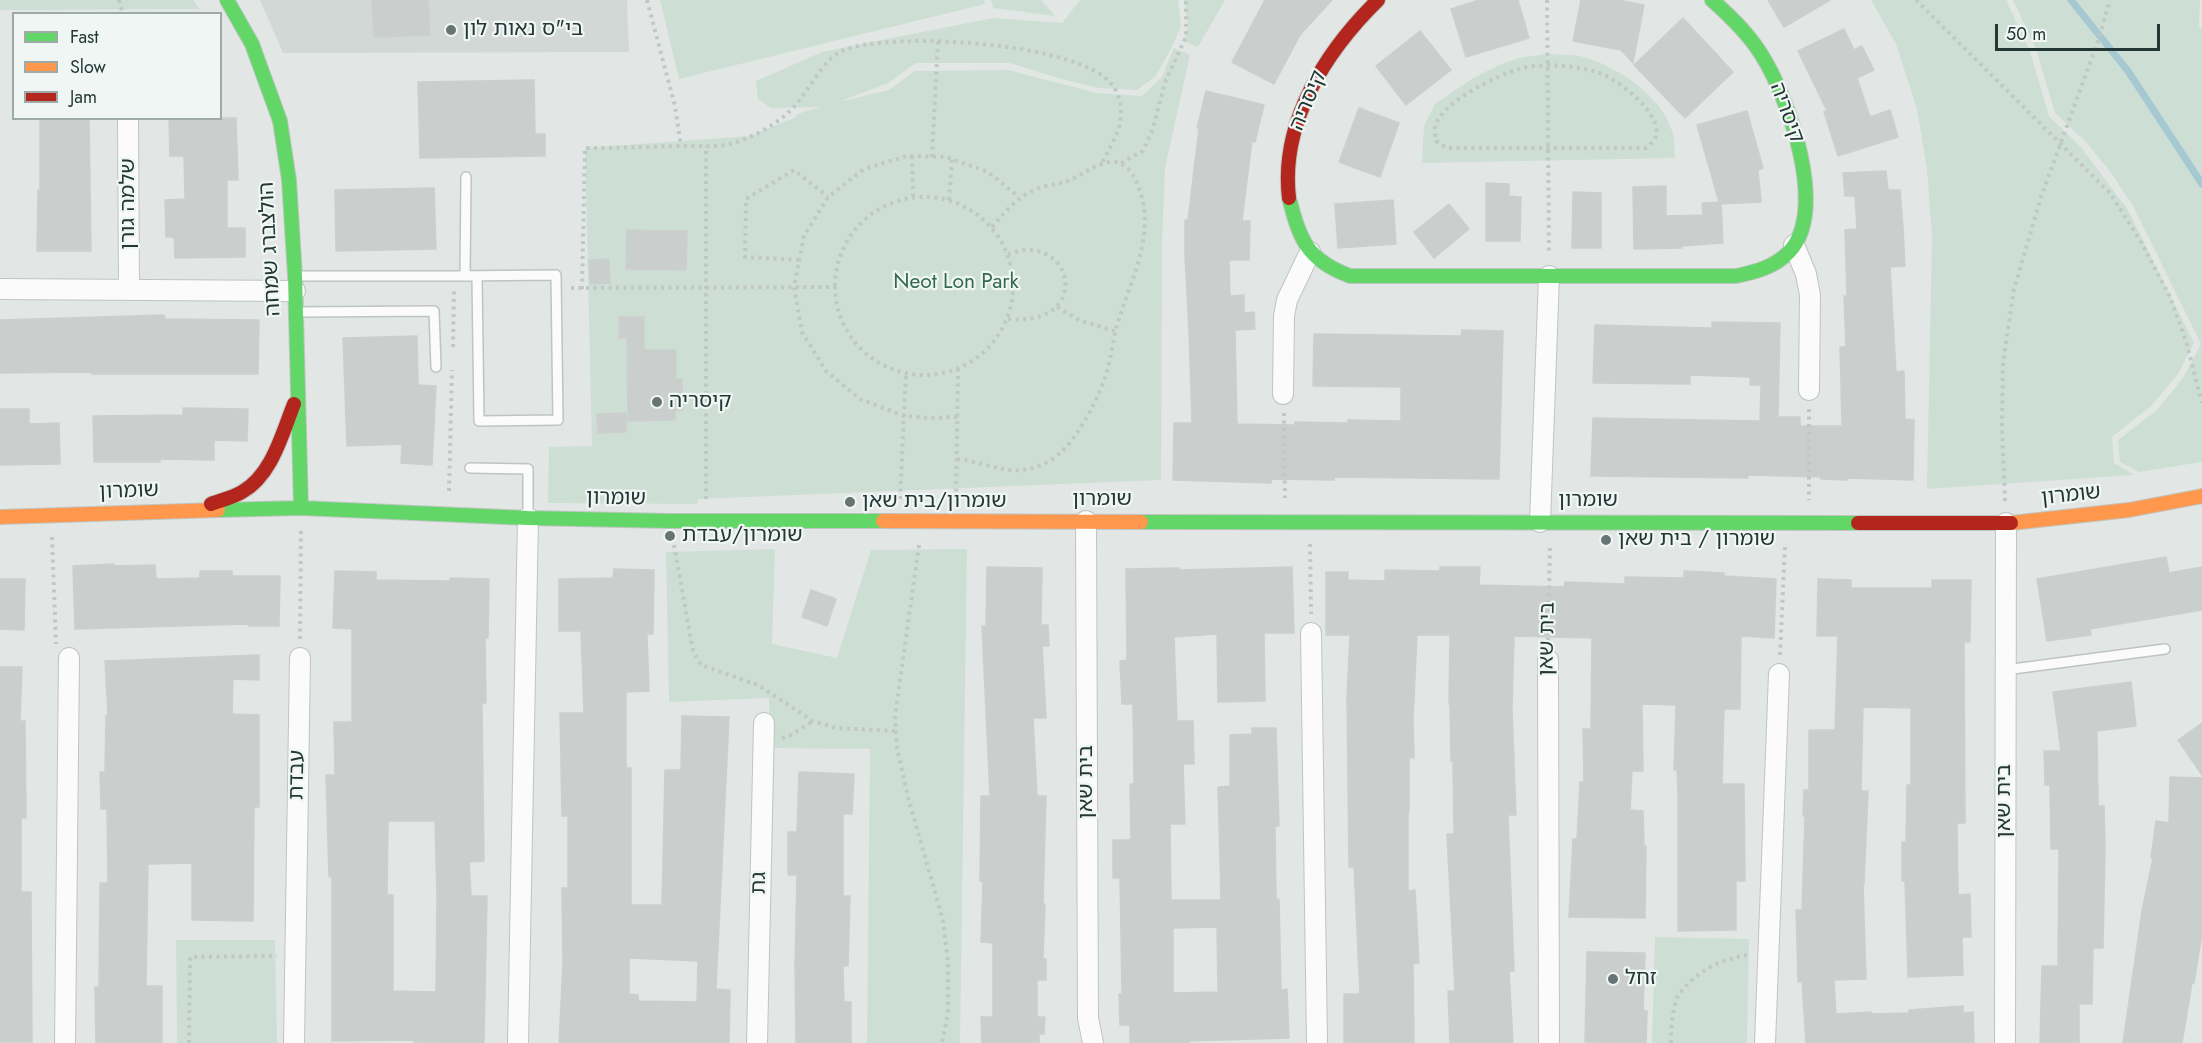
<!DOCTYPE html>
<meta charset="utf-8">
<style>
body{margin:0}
#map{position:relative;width:2202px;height:1043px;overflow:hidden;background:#e2e7e5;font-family:Jost,sans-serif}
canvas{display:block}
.legend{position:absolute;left:12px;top:12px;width:210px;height:108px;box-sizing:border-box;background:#f0f6f4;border:2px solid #9eaaa8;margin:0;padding:8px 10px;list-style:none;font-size:18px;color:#233835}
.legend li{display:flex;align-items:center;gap:12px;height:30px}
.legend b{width:30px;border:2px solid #9eaaa8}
.scale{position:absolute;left:1995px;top:24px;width:165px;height:27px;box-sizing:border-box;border:3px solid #233835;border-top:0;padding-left:8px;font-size:18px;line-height:21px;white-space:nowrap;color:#233835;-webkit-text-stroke:4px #f0f6f4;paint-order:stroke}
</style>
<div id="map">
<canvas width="2202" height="1043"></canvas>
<ul class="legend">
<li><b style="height:8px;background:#63d668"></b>Fast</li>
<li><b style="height:8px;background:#ff974d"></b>Slow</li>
<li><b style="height:8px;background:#b3261e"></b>Jam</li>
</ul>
<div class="scale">50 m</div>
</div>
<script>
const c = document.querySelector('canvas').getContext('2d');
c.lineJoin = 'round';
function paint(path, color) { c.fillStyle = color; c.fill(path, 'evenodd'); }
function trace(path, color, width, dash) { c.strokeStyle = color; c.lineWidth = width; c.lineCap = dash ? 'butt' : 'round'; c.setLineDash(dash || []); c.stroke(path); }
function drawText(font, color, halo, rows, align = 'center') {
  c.font = font + ' Jost,"Noto Sans Hebrew",sans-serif'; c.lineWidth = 4.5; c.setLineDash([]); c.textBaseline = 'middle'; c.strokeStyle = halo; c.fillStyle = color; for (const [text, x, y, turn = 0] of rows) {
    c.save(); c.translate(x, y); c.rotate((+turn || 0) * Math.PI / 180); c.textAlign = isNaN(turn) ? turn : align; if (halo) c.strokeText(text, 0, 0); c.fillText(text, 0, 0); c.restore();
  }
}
paint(new Path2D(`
 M260,0H627L629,52L283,53Z`), '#d1d8d5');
paint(new Path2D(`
 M0,0H193L199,9L0,10Z
 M660,0H984L985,4L679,79Z
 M991,0H1041L1055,16L993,8Z
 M1080,0H1178L1181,25L1173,45L1155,77L1137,90L1099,88L1061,79L1010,63H916L888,83L839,102L889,90L915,71L1008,70L1097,93L1142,96L1162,77L1174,48L1190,55L1165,168L1162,243L1161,480L698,499L697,504L548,503L549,447L592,446L585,148L750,136L794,118L797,114L821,107L771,108L758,99L756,81L822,52L993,18L1062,23Z
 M1184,0H1225L1198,47L1184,41L1188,26Z
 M1871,0H2006L2030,51L2049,116L2080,146L2128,210L2194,343L2178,374L2152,405L2112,437L2114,463L2134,475L1927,489L1932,236L1927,169L1917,109L1896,44Z
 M2013,0H2200L2199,27L2202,28V462L2139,472L2120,462L2118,440L2157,410L2183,378L2201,344L2133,206L2109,170L2085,141L2055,113L2036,49Z
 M1547,54C1557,55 1569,54 1580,56C1616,65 1663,96 1673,134C1675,141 1674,150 1675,158L1422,163L1424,126L1435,104L1473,78L1501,64L1519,58Z
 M775,549L772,644L837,658L871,550L967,549L960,1043H867L870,749L770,748L769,698L669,702L666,552Z
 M1655,937L1749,939L1747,1043H1652Z
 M176,940H275L277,1043H177Z`), '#cddfd4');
trace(new Path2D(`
 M2071,0L2128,71L2202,184`), '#a6c8d1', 7);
const building = new Path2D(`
 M372,0H428L430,35L374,37Z
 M1265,0H1332L1300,35L1274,84L1232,62Z
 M1479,0H1518L1529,38L1466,57L1451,9Z
 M1581,0H1618L1644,5L1633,63L1621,50L1573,41Z
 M1768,0H1830L1784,27Z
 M1683,18L1733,72L1685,118L1634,65Z
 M1844,29L1854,50L1862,46L1874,70L1857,78L1870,117L1890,110L1898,137L1838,156L1824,112L1827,111L1798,51Z
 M1420,31L1451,70L1406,105L1376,66Z
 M534,80L535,134H545V156L420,158L418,82Z
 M1206,91L1264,105L1255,142L1252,141L1242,221H1250L1249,260H1229L1230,296L1244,295V313L1254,312L1255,329L1235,330L1237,424L1294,425L1295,422L1348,423V420L1401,421V387L1313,386L1314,334L1461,336L1462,330L1503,331L1499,479L1334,477V480L1271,479V483L1173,480L1174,423H1192L1189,332L1185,255V220H1188L1199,128H1197Z
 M1359,108L1399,123L1380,177L1339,162Z
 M1747,111L1763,168L1758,170L1761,202L1721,204L1723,243L1682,246V248L1634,249L1633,187L1666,186V216L1703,215L1702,203L1719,202L1697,125Z
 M40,118H89L91,251H37L38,190H40Z
 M169,118H236L238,180H227V228H245V257L175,258L174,237H166L165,200L185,199L184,156H170Z
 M1886,171L1888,190H1900L1903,228L1905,266L1890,267L1896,372L1904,371L1905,419L1914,420L1913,480L1847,478V480L1821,479V477L1748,475V478L1591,476L1593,418L1760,421L1761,385H1750V377L1690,375V384L1593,383L1595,325L1712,328V322L1780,323L1778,417H1800V426H1842L1840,347H1846L1844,296H1847L1845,230L1857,229L1855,196H1845L1843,173Z
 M1486,183L1509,184V196L1521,197L1520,241H1486Z
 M434,188L436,249L336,251L335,190Z
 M1573,192L1601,193V248H1572Z
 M1393,200L1396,244L1338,248L1335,204Z
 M1449,204L1469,229L1434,258L1414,232Z
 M627,230L687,231L686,270L626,269Z
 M609,259L610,283L590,284L589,260Z
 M164,315L165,319L259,320L258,374H92V372L0,373V320Z
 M619,317H644V350H676V379H682L683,410H675V420L628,421L627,338H619Z
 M417,336L418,385L436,386L432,465L401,463L402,444L347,446L343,338Z
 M183,408L248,409L247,441L214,440V460L160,459V462H94L93,416L183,415Z
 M0,409H29V424L59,423L60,464L0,465Z
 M626,413V432L598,433L597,414Z
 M2166,557L2169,573L2202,567V610L2090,629L2091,635L2047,641L2037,579Z
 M114,564V566L155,565L156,579L200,578V571H232V576H280L279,626H249V624L75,629L73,566Z
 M987,567L1042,568L1041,625H1048L1049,646H1042L1046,718H1033L1037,796H1046L1043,904H1045L1043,959H1046V980H1037V1017H1045L1044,1034H1039V1043H982L981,1017H993V943L981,942L983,881H980L981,796H990L982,626H986Z
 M1292,567L1294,633H1264L1265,701L1218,702L1217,634L1174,637L1177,721H1193L1194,764H1183L1185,824H1170L1171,900H1221L1218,787L1230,786V735L1252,734V728H1276L1279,826H1275L1276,899H1279L1281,990L1287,989L1289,1038L1189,1041V1043H1130V1025H1120L1119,994H1122L1120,878H1113V840H1131L1130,784H1134L1133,704H1122L1120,661L1127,660L1126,569L1179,568V570ZM1217,927L1218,992L1173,993V928Z
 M1440,567H1480L1479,585L1564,587L1565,582L1625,584V577L1684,578V571L1724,573V576L1776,579L1774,638L1741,636L1740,709H1724L1722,784H1744L1745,881H1736V930L1678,931V793L1677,770H1674L1676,705L1642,704L1643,771H1632L1630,810L1643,811L1644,846H1646L1645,918L1569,917L1573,839H1577L1580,782H1584L1583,729H1591L1592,638L1514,636L1512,709L1516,815H1508L1514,971H1509L1513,1043H1450L1448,991H1455L1447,834H1454L1453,761H1451L1450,704H1449L1450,635H1417L1413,720L1414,758L1409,757V812H1408V891L1415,890L1419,963L1413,964L1414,1043H1344V994H1360L1354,867H1349L1347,697L1350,635H1326V572H1348V580L1385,581V570L1440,571Z
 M614,569L654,570L653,634H647L649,691L626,692V768H631V905H662L665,770H681L682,716L729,717L716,989L730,990L729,1043H559L563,964L562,888H568V816H562L560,713H584L581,631H559V579L613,578ZM629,958L698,961L697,1002L638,1001V995L629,994Z
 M335,571L376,572V580L450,581V578L489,579L488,638H485L486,703H482L484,861L469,862L471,896H487L484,1043L414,1042V1040L332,1041V877H329L326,775H335L334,722H352V629L333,628ZM388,821H435L437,896L436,992L393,991V895H387Z
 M0,579H25L24,630L0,629Z
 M1818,579L1851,580V588H1932V580H1971L1970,642H1964L1965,823H1957L1958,895L1970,894L1971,937H1962L1963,975L1908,977L1905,881H1902V842H1906L1907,785H1911V708L1863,707L1861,791H1868L1864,884H1863L1866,979L1834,980L1836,1014L1871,1012V1014L1909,1013V1010L1963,1006V1013L1973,1012L1974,1043H1806L1802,981L1798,982L1796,910H1802L1805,816H1803L1804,790H1809V730H1835L1838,636H1817Z
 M811,590L836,599L827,626L802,617Z
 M259,655V680L233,679L232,714L259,715V807H254L253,921L192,920V863L148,864L146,986H162V1043H96L95,987H99L100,883H108L107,809H101L100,772H105L106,715H108L105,661Z
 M0,667H22L20,721H25L26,818H21V892H31L32,1042H0Z
 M2131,682L2136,726L2097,731L2098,806H2104L2105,848L2103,948H2093L2092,1004H2079V1043H2040L2042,966H2058L2059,849H2051L2050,785H2045L2044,751H2061L2053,692Z
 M2202,723V775L2178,740Z
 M799,772L854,774L852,814H843V896H850L848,966H843L844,1002H851V1043H796L795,965L797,875H788V832H797Z
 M2170,777L2202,778V933L2194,983H2192L2182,1043H2123L2142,911L2153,858H2151L2156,821L2169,823Z
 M1587,952L1645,953L1643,1010L1647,1011L1646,1043L1585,1042Z`);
paint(building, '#cacecd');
trace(building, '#cbd0ce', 1.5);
const lane = new Path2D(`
 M297,276H454L556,275L558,420L479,421L477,276
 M465,276L466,177
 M297,312L434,311L436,367
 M470,468L528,469V515
 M2005,670L2165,649`);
const street = new Path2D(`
 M128,118L129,290
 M1794,245L1806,274L1810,295L1809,390
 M0,289L295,291
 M1283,394L1284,316L1287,300L1310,252
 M1086,521L1088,1018L1093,1043
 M1540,522L1549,276
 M1311,633L1317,1043
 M1548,660L1549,1043
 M65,1043L69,658
 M294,1043L300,658
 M518,1043L528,518
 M757,1043L764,723
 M1765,1043L1779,674
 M2005,1043L2006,523`);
const fast = new Path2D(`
 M227,0L252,44L280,121L289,180L295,276L301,508
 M1289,198C1300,240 1307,260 1350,276H1736C1755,272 1775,267 1789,252C1829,210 1788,96 1761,54C1748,33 1730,16 1712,0
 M218,510L301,508L528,518L670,521H883
 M1141,522L1858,523`);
const slow = new Path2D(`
 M0,517L218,510
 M883,521L1141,522
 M2011,523L2129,510L2202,496`);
const jam = new Path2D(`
 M1289,198C1280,122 1326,51 1378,0
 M211,504C221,500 232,498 242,492C272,475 282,434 294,404
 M1858,523H2011`);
trace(lane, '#bfc4c2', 12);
trace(street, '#bfc4c2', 22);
trace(fast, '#bfc5c3', 16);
trace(slow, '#bfc5c3', 16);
trace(jam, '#bfc5c3', 16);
trace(new Path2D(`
 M119,0L123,14
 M647,0L675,106L681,146
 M1547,0L1549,254
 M1916,0L2110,193L2141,242L2170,297L2186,341L2202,403
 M1547,65C1567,66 1584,67 1602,74C1620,82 1665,115 1655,138C1654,142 1649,145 1646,148H1447L1436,141C1436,137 1434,131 1435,127C1440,103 1497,75 1519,69C1528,66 1538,66 1547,65Z
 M912,156L913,196
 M932,157L938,40
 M1121,163L1143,151L1152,131L1166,80L1186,37V0
 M835 286a89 89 0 1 1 178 0a89 89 0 1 1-178 0Z
 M949,200L952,159
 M799,260L745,257L746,199L794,170L828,197
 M571,288L834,287
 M582,289L585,148C617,148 648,147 680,146C695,146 711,147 725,145C753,139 785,121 801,98C813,83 824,59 842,51C887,30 1091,42 1115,89C1130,118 1114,139 1101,165
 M1057,307L1079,320L1117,332
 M1008,319C1087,326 1076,248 1026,250C1020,250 1014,253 1008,254
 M453,347L454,289
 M1809,409V500
 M1284,413L1285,498
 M957,417L931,418L904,416L860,399L826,371L802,332L794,287L804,236L828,197L864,169L907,156L946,157L988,172L1019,197
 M957,459C993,463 1013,481 1049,461C1072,449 1094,407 1103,383C1111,364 1112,342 1118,322C1133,274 1160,226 1134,177C1129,168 1120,160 1109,162C1096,164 1083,174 1072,179C1063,184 1055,184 1046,186C1020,193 1009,208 992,227
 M449,491L452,370
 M706,499V146
 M900,499L906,374
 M956,499L958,368
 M2005,501L2002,425L2003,363L2014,289L2041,197L2098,41L2110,0
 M52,537L56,644
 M1310,544L1311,614
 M674,545L693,651L701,665L758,685L813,721L836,728L896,731
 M919,545L895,716L897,748L908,797L943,920L948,962V1013L942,1043
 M300,639L301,529
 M1548,641L1550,544
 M1780,655L1785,546
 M782,738L791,735L813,721
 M189,1043L190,957L277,956
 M1671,1043C1671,1027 1672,1011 1678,996C1680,992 1684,989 1687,985C1705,967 1724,958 1750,955`), '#c0c7c6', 4, [3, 4.5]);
trace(lane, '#fbfbfb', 9);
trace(street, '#fbfbfb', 20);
trace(fast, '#63d668', 14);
trace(slow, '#ff974d', 14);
trace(jam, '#b3261e', 14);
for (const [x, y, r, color] of [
 [451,30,6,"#667573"],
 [657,402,6,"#667573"],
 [850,502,6,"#667573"],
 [670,536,6,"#667573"],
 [1606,540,6,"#667573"],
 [1613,979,6,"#667573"]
]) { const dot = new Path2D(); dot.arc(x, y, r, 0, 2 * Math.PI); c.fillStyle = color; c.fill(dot); trace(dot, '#f0f6f4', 2); }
drawText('21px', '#233835', '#f0f6f4', [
 ["בי\"ס נאות לון",463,30],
 ["קיסריה",669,402],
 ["שומרון/בית שאן",862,502],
 ["שומרון/עבדת",682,536],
 ["שומרון / בית שאן",1618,540],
 ["זחל",1625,979]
], 'left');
drawText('21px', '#233835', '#f0f6f4', [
 ["קיסריה",1309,101,-67],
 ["קיסריה",1786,113,70],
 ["שלמה גורן",129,204,-90],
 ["הולצברג שמחה",271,249,-93],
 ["שומרון",129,492,-2],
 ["שומרון",2071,496,-6],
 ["שומרון",616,499,1],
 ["שומרון",1102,500],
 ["שומרון",1588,501],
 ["בית שאן",1548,639,-89],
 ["עבדת",298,775,-89],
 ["בית שאן",1087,782,-90],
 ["בית שאן",2005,801,-90],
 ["גת",760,883,-89]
]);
drawText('21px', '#316a4e', '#f0f6f4', [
 ["Neot Lon Park",956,283]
]);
</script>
